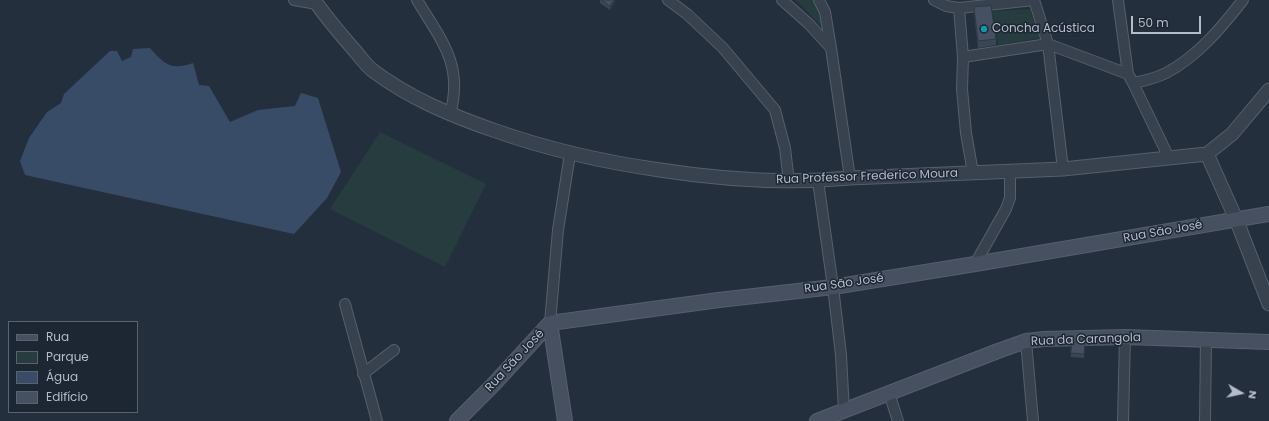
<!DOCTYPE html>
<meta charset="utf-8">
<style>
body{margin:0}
#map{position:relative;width:1269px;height:421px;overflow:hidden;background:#242f3e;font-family:Poppins,sans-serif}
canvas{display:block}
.legend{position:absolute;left:8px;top:321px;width:130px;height:92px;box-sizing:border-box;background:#1d2633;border:1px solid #59626f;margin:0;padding:5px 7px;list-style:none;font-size:12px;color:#b4bcc9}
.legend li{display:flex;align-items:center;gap:8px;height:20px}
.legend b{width:20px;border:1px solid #59626f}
.north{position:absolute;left:1221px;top:373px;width:40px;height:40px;-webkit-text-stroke:3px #1d2633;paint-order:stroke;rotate:99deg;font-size:11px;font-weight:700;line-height:16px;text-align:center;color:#b4bcc9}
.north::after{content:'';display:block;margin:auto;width:14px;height:18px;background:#b4bcc9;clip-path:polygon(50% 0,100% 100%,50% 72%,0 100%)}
.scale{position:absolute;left:1131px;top:16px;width:70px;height:18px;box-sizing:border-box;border:2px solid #b4bcc9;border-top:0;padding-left:5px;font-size:12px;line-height:14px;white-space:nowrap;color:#b4bcc9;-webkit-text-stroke:3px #1d2633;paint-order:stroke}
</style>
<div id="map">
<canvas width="1269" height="421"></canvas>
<ul class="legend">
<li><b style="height:5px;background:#465061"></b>Rua</li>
<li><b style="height:11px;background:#263c3f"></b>Parque</li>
<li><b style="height:11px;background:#394c67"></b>Água</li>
<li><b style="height:11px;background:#455162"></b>Edifício</li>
</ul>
<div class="north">N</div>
<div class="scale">50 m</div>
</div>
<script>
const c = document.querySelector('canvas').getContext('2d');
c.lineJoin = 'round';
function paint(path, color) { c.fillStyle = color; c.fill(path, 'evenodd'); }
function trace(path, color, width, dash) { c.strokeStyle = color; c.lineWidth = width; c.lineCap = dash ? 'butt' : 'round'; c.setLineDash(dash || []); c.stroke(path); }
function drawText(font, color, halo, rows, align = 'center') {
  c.font = font + ' Poppins,sans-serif'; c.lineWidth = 3; c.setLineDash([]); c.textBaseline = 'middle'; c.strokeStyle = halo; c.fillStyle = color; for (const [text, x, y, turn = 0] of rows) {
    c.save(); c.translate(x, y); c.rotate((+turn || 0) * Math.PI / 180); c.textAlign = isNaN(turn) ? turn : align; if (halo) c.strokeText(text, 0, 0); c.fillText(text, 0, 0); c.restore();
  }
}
paint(new Path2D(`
 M796,0H818L822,27Z
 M1030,9L1040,38L998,45L993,11Z
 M380,132L486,184L445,267L330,209Z`), '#263c3f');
paint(new Path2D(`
 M150,48C164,64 171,71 193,63L199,85L209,86L230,122L258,110L295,106L301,93L318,98L341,172L327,198L294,234L25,175L20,161L29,138L47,112L61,103L64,94L110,51H117L122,61L131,57L133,49Z`), '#394c67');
const minor = new Path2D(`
 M294,0L317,4
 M417,0C441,40 464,65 450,114
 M668,0L687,14L723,48L775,110L785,148L789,182
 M782,0L809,24L831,48
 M819,0L825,12L831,48L850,178
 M934,0L946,6L959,8L1034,0
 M1034,0L1048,44L1063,169
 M1118,0L1128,74L1133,83L1169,158
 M959,8L963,57L962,89L966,133L973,173
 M963,57L1048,44L1128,74
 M1133,83C1144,81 1156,78 1166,73C1197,57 1222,27 1243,0
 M818,181L833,287L841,355L844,411
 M975,264L1006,209L1010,198V171
 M345,304L377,421
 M550,323L558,230L570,154
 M1026,341L1033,421
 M363,374L394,350
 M889,393L898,421
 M1123,421L1125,337
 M1205,421L1206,340`);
const tertiary = new Path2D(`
 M314,0C327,18 341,35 356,52C361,58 366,65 372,70C409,98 452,116 496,131C550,150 604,162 660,170C724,180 785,184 850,178L1063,169L1207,154L1232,134L1269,90
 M1207,154L1236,219L1269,304`);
const secondary = new Path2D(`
 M550,323L565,421
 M457,421L493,385L550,323L719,300L833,287L975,264L1269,214
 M817,421L998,351L1026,341L1044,339L1125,337L1269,342`);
trace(minor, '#565f6c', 12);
trace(tertiary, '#565f6c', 15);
trace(secondary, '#565f6c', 16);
trace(minor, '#38414e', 10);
trace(tertiary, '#38414e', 13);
trace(secondary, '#465061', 14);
paint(new Path2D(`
 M600,0H615V2L610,10L600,3Z
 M974,7L996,39V45L978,48L974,13Z
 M1085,346L1084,358L1071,357V353Z`), '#3b4654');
paint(new Path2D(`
 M614,0H615V2L610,10V6Z`), '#303945');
const building = new Path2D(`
 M602,0H614L610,6Z
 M991,6L996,39L978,41L974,7Z
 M1072,342H1085L1084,354L1071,353Z`);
paint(building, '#455162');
trace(building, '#303945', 1);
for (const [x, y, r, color] of [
 [984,29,4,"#0f9aa8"]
]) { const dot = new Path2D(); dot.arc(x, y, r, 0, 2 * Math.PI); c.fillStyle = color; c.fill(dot); trace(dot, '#1d2633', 1.5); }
drawText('12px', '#b4bcc9', '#1d2633', [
 ["Concha Acústica",992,29]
], 'left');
drawText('12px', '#b4bcc9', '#1d2633', [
 ["Rua Professor Frederico Moura",867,177,-2],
 ["Rua São José",1163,232,-10],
 ["Rua São José",844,284,-8],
 ["Rua da Carangola",1086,340,-2],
 ["Rua São José",515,361,-47]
]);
</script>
